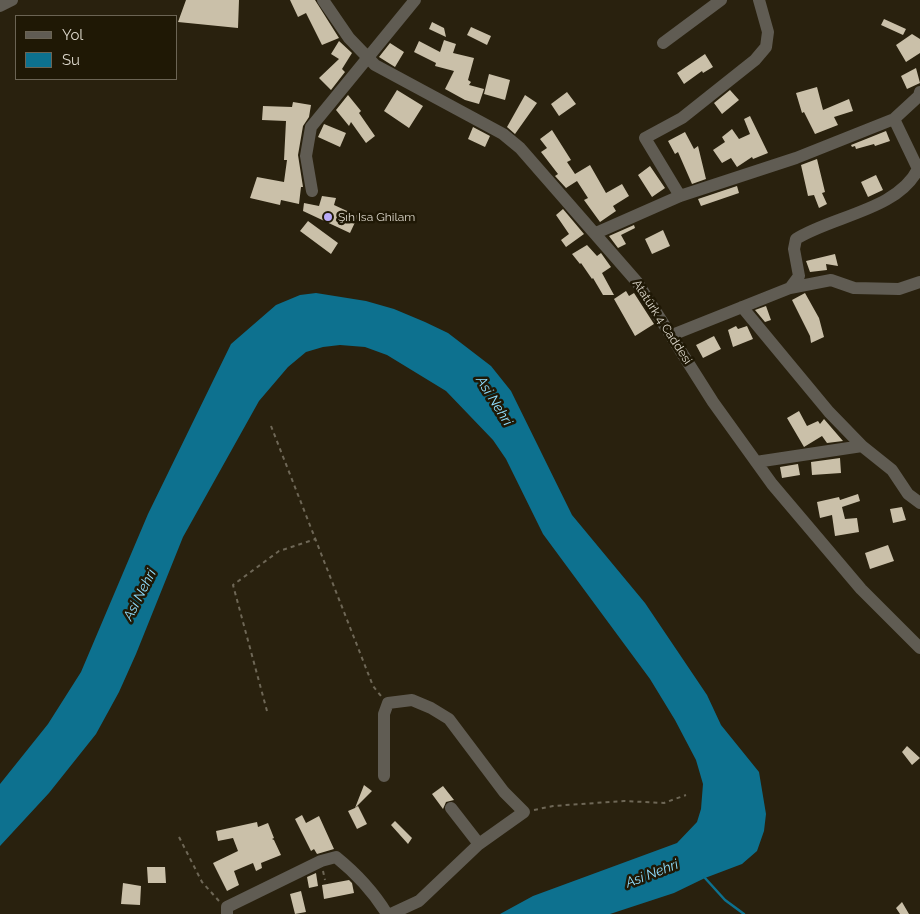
<!DOCTYPE html>
<meta charset="utf-8">
<style>
body{margin:0}
#map{position:relative;width:920px;height:914px;overflow:hidden;background:#29210e;font-family:Raleway,sans-serif}
canvas{display:block}
.legend{position:absolute;left:15px;top:15px;width:162px;height:65px;box-sizing:border-box;background:#1f1805;border:1px solid #6b6454;margin:0;padding:6px 9px;list-style:none;font-size:15px;color:#dcd7cb}
.legend li{display:flex;align-items:center;gap:10px;height:25px}
.legend b{width:25px;border:1px solid #6b6454}
</style>
<div id="map">
<canvas width="920" height="914"></canvas>
<ul class="legend">
<li><b style="height:6px;background:#605c53"></b>Yol</li>
<li><b style="height:14px;background:#0d718f"></b>Su</li>
</ul>
</div>
<script>
const c = document.querySelector('canvas').getContext('2d');
c.lineJoin = 'round';
function paint(path, color) { c.fillStyle = color; c.fill(path, 'evenodd'); }
function trace(path, color, width, dash) { c.strokeStyle = color; c.lineWidth = width; c.lineCap = dash ? 'butt' : 'round'; c.setLineDash(dash || []); c.stroke(path); }
function drawText(font, color, halo, rows, align = 'center') {
  c.font = font + ' Raleway,sans-serif'; c.lineWidth = 5; c.setLineDash([]); c.textBaseline = 'middle'; c.strokeStyle = halo; c.fillStyle = color; for (const [text, x, y, turn = 0] of rows) {
    c.save(); c.translate(x, y); c.rotate((+turn || 0) * Math.PI / 180); c.textAlign = isNaN(turn) ? turn : align; if (halo) c.strokeText(text, 0, 0); c.fillText(text, 0, 0); c.restore();
  }
}
paint(new Path2D(`
 M316,293L366,301L394,309L425,322L448,333L491,366L511,391L572,515L645,603L707,695L721,725L759,772L766,814L764,831L757,851L742,864L705,878L674,893L610,914H500L533,896L677,843L697,822L701,809L703,784L696,760L675,720L650,679L543,534L506,459L493,440L446,391L387,355L365,347L340,345L323,347L306,352L288,367L259,401L183,537L136,654L119,692L96,734L49,793L0,846V784L48,724L81,672L148,514L231,344L276,305L300,295Z`), '#0d718f');
trace(new Path2D(`
 M705,878L725,900L744,914`), '#0d718f', 2.5);
paint(new Path2D(`
 M186,0H239L238,28L178,22Z
 M290,0H315L339,38L322,45L306,13L298,17Z
 M884,19L906,29L903,35L881,25Z
 M432,22L444,28L446,37L429,29Z
 M471,27L491,36L487,45L467,35Z
 M912,34L920,39V53L906,62L896,45Z
 M444,40L456,44L453,53L474,58L468,80L471,82L469,85L484,89L479,104L465,100L445,89L454,71L435,66L436,63L414,52L419,41L440,52Z
 M339,41L352,53L342,69L345,72L331,90L319,78L339,59L331,54Z
 M390,43L404,52L395,67L379,57Z
 M705,54L713,67L703,73L702,71L684,84L677,73Z
 M916,68L920,83L907,89L901,76Z
 M489,74L510,80L505,100L484,94Z
 M817,87L823,110L849,99L853,111L834,117L838,125L815,134L804,112L802,113L796,93Z
 M397,90L423,106L409,128L384,111Z
 M730,90L739,100L722,114L714,103Z
 M567,92L576,104L559,116L551,104Z
 M348,95L361,111L359,113L375,136L366,143L351,122L349,126L336,110Z
 M525,95L537,103L515,134L507,127Z
 M293,102L311,105L309,117L303,126L298,155L303,187H301L299,204L281,200L280,205L250,198L257,177L284,182L287,160H284L286,121L262,120L263,106L292,107Z
 M750,116L768,153L753,159L752,157L737,167L731,158L722,163L713,150L725,142L722,137L732,129L739,139L750,134L744,119Z
 M324,124L346,133L340,147L318,137Z
 M473,127L490,136L485,147L468,139Z
 M552,130L571,160L567,162L575,174L590,165L606,193L622,184L629,196L613,206L616,211L600,222L584,200L588,198L577,181L566,188L555,176L558,174L541,152L547,148L540,139Z
 M886,131L890,141L875,146L874,144L856,149L855,146L852,147L851,145Z
 M685,132L694,149L698,146L706,179L692,184L678,152L675,154L668,141Z
 M817,159L825,192L822,193L827,204L819,208L814,195L808,196L801,165Z
 M650,166L665,188L652,197L638,175Z
 M876,175L883,190L868,197L861,182Z
 M737,186L739,193L701,206L698,199Z
 M322,196L336,198L334,205L358,216L350,233L303,211L304,203L319,206Z
 M563,209L584,234L566,247L561,240L569,234L556,215Z
 M308,221L338,243L331,254L300,231Z
 M634,225L635,228L621,235L626,244L618,248L609,236Z
 M663,230L670,246L652,254L645,239Z
 M587,245L597,256L601,253L611,267L602,273L614,295H603L593,278L592,279L581,263L580,264L572,254Z
 M835,254L838,266L826,264L827,270L810,272L806,261Z
 M626,291L629,296L634,293L654,324L635,336L614,299Z
 M805,293L819,318L824,337L811,343L810,336L792,300Z
 M766,306L771,320L765,322L755,310Z
 M736,326L738,329L747,326L753,339L733,347L728,330Z
 M714,336L721,349L703,358L696,345Z
 M799,411L807,426L818,421L820,424L824,419L843,441L827,443L822,436L804,447L787,418Z
 M840,458L841,473L812,475L811,462Z
 M798,464L800,475L782,478L780,467Z
 M858,494L860,501L842,507L845,519L857,518L859,532L835,536L832,515L820,518L817,502L839,497L840,500Z
 M902,507L906,520L893,523L890,509Z
 M888,545L894,561L870,569L865,553Z
 M907,746L920,758L912,765L902,752Z
 M364,785L372,791L355,808L358,806L367,824L357,829L348,811L355,808Z
 M443,786L454,800L446,802L443,809L432,794Z
 M302,815L306,823L319,816L334,849L317,854L314,849L311,851L295,819Z
 M395,821L412,838L408,844L391,825Z
 M257,822L258,827L268,823L274,838L272,839L274,840L281,855L261,863L262,868L256,871L253,863L234,871L239,885L227,891L213,863L238,851L233,838L218,841L216,831Z
 M147,867H165L166,883H148Z
 M316,873L318,886L309,888L307,877Z
 M349,880L352,883L354,893L324,899L322,885Z
 M123,883L141,886L140,905L121,904Z
 M301,891L306,912L295,914L290,894Z
 M902,902L909,914H900L896,908Z`), '#cac0a9');
trace(new Path2D(`
 M271,426L373,686L381,696
 M267,711L233,585L279,551L316,539
 M534,810L553,806L624,801L664,803L686,795
 M179,837L202,882L219,901
 M323,871L325,880`), '#6e6756', 2, [4, 4]);
trace(new Path2D(`
 M323,0L349,38L375,65L503,134L520,148L637,282L713,402L772,484L861,589L920,648
 M0,6L12,0
 M663,43L721,0
 M312,191L306,156L311,127L415,0
 M680,196L645,138L682,118L755,60L766,47L768,32L759,0
 M596,233L680,196L796,158L894,119L919,96L920,92
 M790,288L831,280L854,288L899,289L920,282
 M742,307L829,412L862,446
 M672,335L790,288L799,276L794,249L796,239C832,216 898,210 918,169L894,119
 M756,462L862,446L892,470L908,494L920,503
 M384,776V714L388,703L412,700L431,708L449,719L504,792L524,812L479,844L419,901L391,914
 M451,808L479,844
 M227,914V907L321,861L336,857C357,874 373,891 387,914`), '#605c53', 12);
for (const [x, y, r, color] of [
 [328,217,5,"#b9abf7"]
]) { const dot = new Path2D(); dot.arc(x, y, r, 0, 2 * Math.PI); c.fillStyle = color; c.fill(dot); trace(dot, '#1f1805', 2); }
drawText('12px', '#dcd7cb', '#1f1805', [
 ["Şıh Isa Ghilam",338,217]
], 'left');
drawText('12px', '#dcd7cb', '#1f1805', [
 ["Atatürk 4 Caddesi",662,322,57]
]);
drawText('italic 14px', '#91dfff', '#1f1805', [
 ["Asi Nehri",494,401,58],
 ["Asi Nehri",140,595,-63],
 ["Asi Nehri",652,874,-21]
]);
</script>
